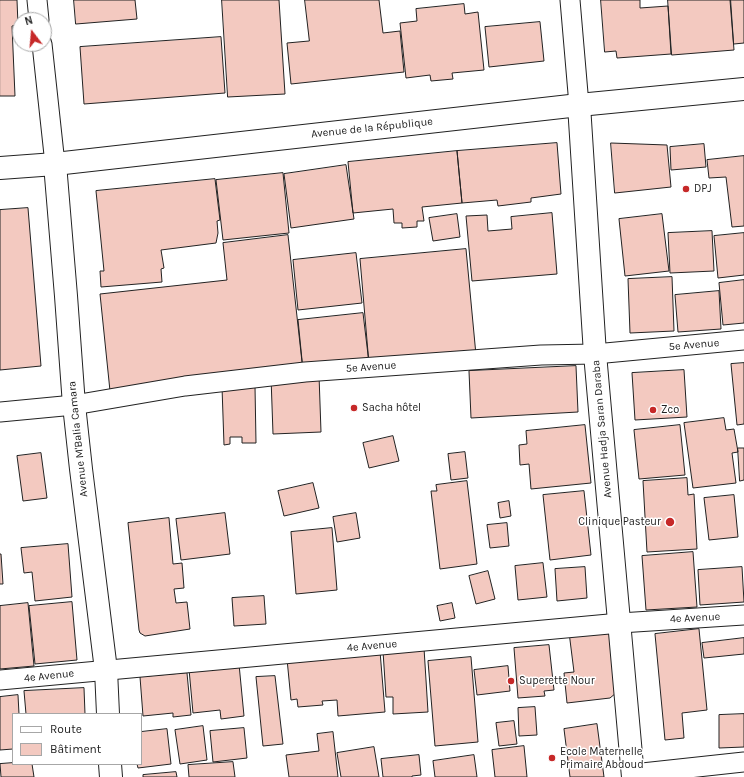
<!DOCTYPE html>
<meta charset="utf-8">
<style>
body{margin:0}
#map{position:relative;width:744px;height:777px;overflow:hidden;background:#fff;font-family:Karla,sans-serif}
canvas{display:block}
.legend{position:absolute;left:12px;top:713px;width:130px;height:52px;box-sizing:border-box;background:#fff;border:1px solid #a7a7a7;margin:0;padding:5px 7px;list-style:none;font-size:12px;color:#222}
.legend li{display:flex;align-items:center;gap:8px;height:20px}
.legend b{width:20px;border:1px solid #a7a7a7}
.north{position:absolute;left:12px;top:12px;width:40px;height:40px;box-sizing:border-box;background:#fff;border:1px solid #a7a7a7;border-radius:50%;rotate:344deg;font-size:11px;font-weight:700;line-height:16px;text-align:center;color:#222}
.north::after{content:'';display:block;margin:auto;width:14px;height:18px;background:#c62828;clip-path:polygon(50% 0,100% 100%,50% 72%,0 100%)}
</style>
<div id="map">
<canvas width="744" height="777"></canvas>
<ul class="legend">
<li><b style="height:5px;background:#fff"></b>Route</li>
<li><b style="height:11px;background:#f3c9c0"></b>Bâtiment</li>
</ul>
<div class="north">N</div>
</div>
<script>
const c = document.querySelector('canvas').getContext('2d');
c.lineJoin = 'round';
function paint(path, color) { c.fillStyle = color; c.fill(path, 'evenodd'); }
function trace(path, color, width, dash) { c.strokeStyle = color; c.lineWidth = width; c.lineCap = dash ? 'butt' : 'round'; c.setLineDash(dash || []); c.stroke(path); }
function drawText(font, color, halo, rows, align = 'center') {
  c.font = font + ' Karla,sans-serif'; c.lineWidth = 3; c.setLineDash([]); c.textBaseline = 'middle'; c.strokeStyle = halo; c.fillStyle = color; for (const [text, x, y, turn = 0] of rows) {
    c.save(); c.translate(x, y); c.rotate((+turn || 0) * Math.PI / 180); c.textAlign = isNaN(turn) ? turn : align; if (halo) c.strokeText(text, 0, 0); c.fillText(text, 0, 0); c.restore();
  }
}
const building = new Path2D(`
 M0,0H17L18,25L12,26L15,96H0Z
 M74,0H135L137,19L76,24Z
 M222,0H279L285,94L228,97Z
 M305,0H379L383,33L400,31L404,72L291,84L287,43L309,41Z
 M601,0H640V8L668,6L671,54L617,58L616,51L605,52Z
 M668,0H730L734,50L672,55Z
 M731,0H744V43L734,44Z
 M464,4L465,14L478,12L484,70L452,73L453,79L431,81L430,75L406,78L400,23L417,21L416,9Z
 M540,22L544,61L489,67L485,27Z
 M221,37L225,93L84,104L80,47Z
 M557,143L561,194L531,198V202L498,206L497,200L462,203L457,151Z
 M611,143L667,145L671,187L615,193Z
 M704,144L706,167L671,170L670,147Z
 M457,151L462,203L422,207L424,221H417V227L402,228V223H394L393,209L353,213L348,162Z
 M744,156V226L732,227L726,177L709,178L707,160Z
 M346,165L354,219L291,228L284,174Z
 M283,173L289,233L223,240L216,180Z
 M215,179L220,220L217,221L218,233L216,243L161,250L164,268L161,269L162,282L101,287L100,271H104L96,191Z
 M28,208L41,366L0,370V210Z
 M552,213L557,274L472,281L466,216L487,215L488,231L512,229L511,217Z
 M457,214L460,237L433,241L429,218Z
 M662,214L669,271L625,276L619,219Z
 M712,231L714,271L670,273L668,233Z
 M744,233V275L718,278L714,236Z
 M288,235L303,371L110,391L100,294L227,280L223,243Z
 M466,249L476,355L369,364L360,259Z
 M356,253L362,303L298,310L293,260Z
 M672,277L674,331L630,333L628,279Z
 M744,280V323L723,325L719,283Z
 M719,291L721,329L678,332L675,295Z
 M363,313L369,363L303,370L298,320Z
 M744,363V424L737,425L731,364Z
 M576,366L578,412L471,418L469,371Z
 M684,370L687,417L635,420L632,373Z
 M319,375L321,432L273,434L271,377Z
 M255,386L256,443H242V437H230V444L224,445L222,387Z
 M724,418L726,430L734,429L738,452L732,453L736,483L693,488L684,423Z
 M585,425L591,483L531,489L529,464L520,465L519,445L527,444L526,431Z
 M680,425L685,475L639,479L634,430Z
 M393,436L399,461L369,468L363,443Z
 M738,448H744V480L740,481Z
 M465,452L468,478L451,480L448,454Z
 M41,453L47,498L23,501L17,456Z
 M687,478L688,495L694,494L697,549L647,552L643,481Z
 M467,481L477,564L440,569L431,491H437L436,485Z
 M313,483L319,508L284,516L278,491Z
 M584,491L591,555L550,560L543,495Z
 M734,495L738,537L709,540L704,498Z
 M509,501L511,516L500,518L498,503Z
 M225,513L230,554L181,560L176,519Z
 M356,513L360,538L337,542L333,517Z
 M169,518L173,564L182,563L184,588L174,589L176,603L187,602L190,629L145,636L140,633L139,630L128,523Z
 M507,523L509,546L490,548L487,525Z
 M332,528L337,590L296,594L291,532Z
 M68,544L72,597L35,601L32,572L24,573L21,548Z
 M693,552L697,607L646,610L642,556Z
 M0,554H1L3,584H0Z
 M543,563L547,597L518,600L515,566Z
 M585,567L587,598L557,601L555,569Z
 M742,567L744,602L700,605L698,570Z
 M488,571L495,599L476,604L469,576Z
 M264,596L266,624L234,626L232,598Z
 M72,602L77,660L35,664L29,606Z
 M28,603L34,666L0,669V606Z
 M452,603L455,618L440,621L437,606Z
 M611,628L616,693L610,698L567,703L564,673L574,672L569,632Z
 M699,629L707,710L682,713L684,738L665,740L655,634Z
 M744,638V654L704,658L702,643Z
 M549,645L554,690L544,691L545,696L518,698L514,648Z
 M424,648L428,712L393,714V697H386L383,651Z
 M380,651L385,712L338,716L337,700L322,701L323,705L298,707L297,699L291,700L287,659Z
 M471,657L478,742L435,746L428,661Z
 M239,664L244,716L221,719L220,710L193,713L189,669Z
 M508,666L510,691L477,695L474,670Z
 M187,673L191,715L173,717V713L143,716L140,677Z
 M275,676L283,744L263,746L256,677Z
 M84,688L85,714H26L24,691Z
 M18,695L19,714H13V749L0,750V697Z
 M535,707L537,735L519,736L518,708Z
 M744,714V747L719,748V715Z
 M514,721L517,744L499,746L496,723Z
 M597,724L604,777H570L564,729Z
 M203,726L207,760L180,764L175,730Z
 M244,728L247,758L213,762L210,731Z
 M167,729L171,764L138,768L137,764H141V732Z
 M333,732L338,777H289L286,755L319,751L317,734Z
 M524,746L527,777H495L492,750Z
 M374,747L379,777H341L337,753Z
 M419,755L421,775L412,776V777H383L381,759Z
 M474,755L477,777H435L433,761Z
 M233,762L235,777H189L188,765Z
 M13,763V764H32L34,777H1L0,764Z
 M176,772L177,777H143V775Z`);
paint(building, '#f3c9c0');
trace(building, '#222', 1);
const minor = new Path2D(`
 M37,0L39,20
 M570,0L579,105
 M42,44L55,164
 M0,412L74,405L185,386L305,372L541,355L595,354L744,340
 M0,680L620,623L744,615
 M633,774L744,762`);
const tertiary = new Path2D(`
 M55,164L66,296L74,405L81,469L106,670L108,714
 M110,764L111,777`);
const secondary = new Path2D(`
 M579,105L595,354L633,777`);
const primary = new Path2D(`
 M0,168L55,164L579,105L744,89`);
trace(minor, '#222', 21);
trace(tertiary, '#222', 24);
trace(secondary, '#222', 24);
trace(primary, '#222', 24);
trace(minor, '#fff', 19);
trace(tertiary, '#fff', 22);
trace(secondary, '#fff', 22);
trace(primary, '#fff', 22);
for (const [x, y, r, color] of [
 [686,189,4,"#c62828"],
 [354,408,4,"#c62828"],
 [653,410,4,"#c62828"],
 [670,522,5,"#c62828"],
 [511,681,4,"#c62828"],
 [552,758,4,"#c62828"]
]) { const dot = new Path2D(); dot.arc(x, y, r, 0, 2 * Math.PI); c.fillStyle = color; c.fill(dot); trace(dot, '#fff', 1.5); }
drawText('11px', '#222', '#fff', [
 ["Avenue de la République",372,128,-6],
 ["5e Avenue",694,345,-5],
 ["5e Avenue",371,367,-4],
 ["Avenue Hadja Saran Daraba",602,429,-95],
 ["Avenue M'Balia Camara",78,439,-96],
 ["4e Avenue",695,618,-3],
 ["4e Avenue",372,646,-5],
 ["4e Avenue",49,676,-6]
]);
drawText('11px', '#222', '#fff', [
 ["DPJ",694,189],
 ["Sacha hôtel",362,408],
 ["Zco",661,410],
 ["Clinique Pasteur",661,522,"right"],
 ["Superette Nour",519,681],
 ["Ecole Maternelle",560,752],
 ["Primaire Abdoud",560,765]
], 'left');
</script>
